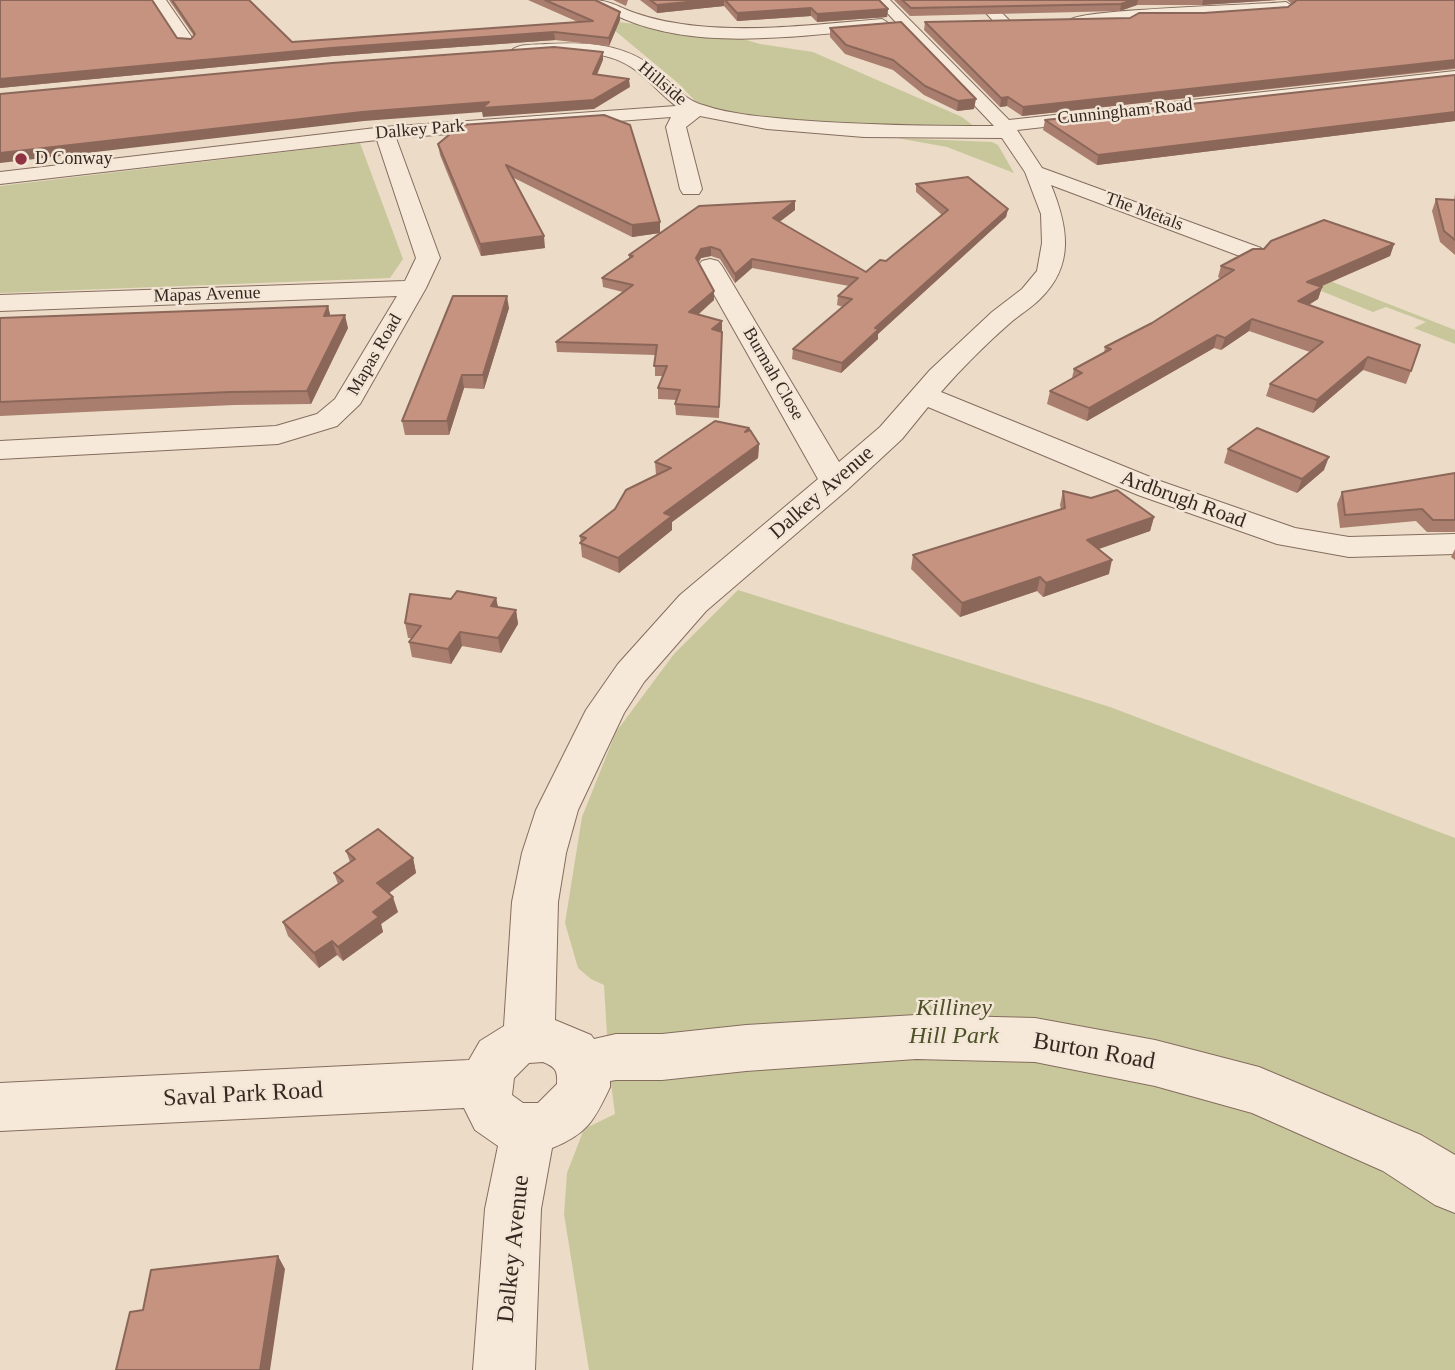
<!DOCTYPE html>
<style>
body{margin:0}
canvas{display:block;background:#ebdbc7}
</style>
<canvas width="1455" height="1370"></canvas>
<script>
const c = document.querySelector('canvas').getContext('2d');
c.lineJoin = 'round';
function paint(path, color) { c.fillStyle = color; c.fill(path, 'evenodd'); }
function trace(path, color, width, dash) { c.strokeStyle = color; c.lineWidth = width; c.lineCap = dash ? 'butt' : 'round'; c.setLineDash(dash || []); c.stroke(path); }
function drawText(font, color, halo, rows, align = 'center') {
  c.font = font + ' "Times New Roman",serif'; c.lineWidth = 5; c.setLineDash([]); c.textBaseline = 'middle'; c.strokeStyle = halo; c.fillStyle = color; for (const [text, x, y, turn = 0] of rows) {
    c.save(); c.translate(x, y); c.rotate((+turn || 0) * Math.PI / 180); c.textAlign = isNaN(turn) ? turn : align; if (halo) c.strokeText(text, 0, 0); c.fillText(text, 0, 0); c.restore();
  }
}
paint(new Path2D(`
 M602,20L733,36L760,44L813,52L962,117L975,127H863L741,115L699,105L678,83Z
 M897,138L992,142L998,145L1014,173L947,147Z
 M360,143L403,259L390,278L0,293V186Z
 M1256,252L1455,330V344L1414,328L1426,322L1386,307L1373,312L1240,258Z
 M738,590L1110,707L1455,838V1370H589L564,1214L567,1173L584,1129L615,1114L609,1068L604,985L591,979L578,968L565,923L582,817L616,732L674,654Z`), '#c8c79b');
const minor = new Path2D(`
 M152,0H166L195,42L193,45H181Z
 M589,0C610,0 616,6 635,13C655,20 677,24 698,26C759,32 821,24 882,19L890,24L882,29C796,35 692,54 611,13C603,10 594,6 589,0Z
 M875,0H890L1009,120L1455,71V81L1017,130L1042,168L1261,248L1265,253L1261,258H1245L1051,185C1068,227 1075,265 1040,299C1031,308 1019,315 1010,323C986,344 962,368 941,392L1160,481L1295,528L1349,537L1455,534V554L1349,557L1277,544L1138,495L928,407L902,439L847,490L706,611L644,682L624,713L578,810L566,853L558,902L555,1020L591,1035L594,1039L616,1034H662L746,1025L916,1015L1035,1018L1155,1040L1259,1067L1421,1135L1455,1155V1213L1435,1205L1383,1171L1252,1113L1155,1086L1035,1062L916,1059L746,1071L662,1080H616L610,1081V1087C594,1121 587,1134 552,1148L541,1209L535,1370H473L485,1209L498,1146L475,1130L464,1108L0,1131V1083L469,1060L480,1041L504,1026L512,902L522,853L536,810L586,710L618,664L680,595L818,479L698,266L702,261L710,259L718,261L722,266L839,462L880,427L930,370L992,312L1022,289L1037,271L1042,243L1041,214L1025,172L1002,138L864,137L767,129L700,116L686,127L702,189L699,194H683L680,189L666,127L671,117L396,138L440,258L426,288L360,404L337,426L278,444L0,459V441L276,426L317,414L335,399L397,296L0,311V295L405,281L416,258L377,140L0,184V172L384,127L676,106C660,94 648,78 631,67C600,46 554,53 519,56L511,51C518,43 535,45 546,44C585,42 626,43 656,70C670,82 684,100 703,105C732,115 767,117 797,120C863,125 928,126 994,126ZM543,1062C555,1067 558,1070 557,1084L538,1103H523L512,1095L514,1078L529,1063Z
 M1286,2L1294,7L1291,10L1202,18H1137C1129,25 1079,28 1070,20C1081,9 1256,5 1286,2Z
 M993,7L998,9L1011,22L1009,25H997L985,12L988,9Z`);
trace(minor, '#856d5e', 2);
paint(minor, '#f6e9d9');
paint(new Path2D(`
 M0,0L177,38L191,39L194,36L169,0H249L292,42L578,22L528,0H595L620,12V20L609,46L555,40L333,56L0,88Z
 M613,0H628L626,6Z
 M640,0H879L888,9L887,17L817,22L811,16L737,21L724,6L657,13Z
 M894,0H1277L1202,5H1137L1120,11L910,16Z
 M1287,0H1455V69L1022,116L1007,106L1000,107L924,30L925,22L1130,18L1288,7L1292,4Z
 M901,22L974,109L957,111L924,95L893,70L845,54L830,37V28Z
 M1455,75V121L1097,165L1043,130L1045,120Z
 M461,125L660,222V233L795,210L779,222L866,272L886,261L942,215L916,192V184L1008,209L1006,217L878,334V339L841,373L792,359L793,349L843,307L837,305L838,296L849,286L752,268L735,283L720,259L711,256L701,258L698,263L714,291V300L698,315L722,331L719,418L676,415L675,404L677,400L658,399V388L663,376H655V355L557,352L556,342L623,292L603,287L602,278L629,259V255L660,233L632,237L514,178L545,248L481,256L440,155L438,144Z
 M1455,194V255L1440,242L1432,211L1436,199L1454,200Z
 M1394,244L1390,256L1320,287H1322L1318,299L1309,305L1411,371L1406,384L1363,370L1313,413L1266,396L1270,384L1310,352L1249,331L1221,350L1214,348L1087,421L1047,404L1050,391L1072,378L1074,369L1104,353L1105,347L1152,323L1221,279L1218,277L1221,266Z
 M328,306L330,316L348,328L311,404L234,405L0,416V318Z
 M509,308L484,389L464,388L449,435H405L402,421Z
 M749,431L759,444L758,458L672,522V530L619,573L582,557L580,536L615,509L656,475L655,462Z
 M1228,449L1324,470L1297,493L1224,463Z
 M1455,473V532H1427L1416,521L1340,528L1337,504L1342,492Z
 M1063,491L1154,517L1150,531L1099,549L1109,574L1043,597L1037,591L960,617L911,569L913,555L1061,509L1060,505Z
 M1455,549V560L1451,557Z
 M496,598L498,607L516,610L518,624L501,653L462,646L451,664L412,657L409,642L412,638H408L405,623L451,599Z
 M346,851L413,858L416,873L389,893L398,912L381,924L383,932L343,961L337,955L319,968L288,936L283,922L338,884L334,873L350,862Z`), '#aa7e6e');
paint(new Path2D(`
 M708,0H724V6L657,13V5Z
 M1132,0H1138L1137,5L1120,11L1121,4Z
 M1203,0H1277L1202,5Z
 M811,8V16L737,21V13Z
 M888,9L887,17L817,22V14Z
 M620,12V20L609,46V38Z
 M554,32L555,40L333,56L0,88V79L331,48Z
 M603,52V60L594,82L593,74Z
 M1455,60V68L1022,116L1023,107Z
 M629,79L630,87L594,109L483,117L482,112L364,121L0,163V153Z
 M1008,97L1007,106L1000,107L1001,98Z
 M976,99L974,109L957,111L958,101Z
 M1455,112V121L1097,165L1098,155Z
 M795,201V210L773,227V218Z
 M1008,209L1006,217L878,334V339L841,373L842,363L875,328Z
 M660,222V233L632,237V225Z
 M544,236L545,248L481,256L480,244Z
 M1394,244L1390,256L1303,294L1307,282Z
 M711,247V256L701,258L696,267V258L701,249Z
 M752,259V268L735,283V274Z
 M1322,287L1318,299L1294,313L1298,301Z
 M714,291V300L689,322V312Z
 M507,296L509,308L484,389L483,375Z
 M328,306L331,318L324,316Z
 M345,315L348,328L311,404L307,391Z
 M1252,319L1249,331L1221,350L1225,338Z
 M722,321V331L712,339V329Z
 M1217,335L1214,348L1087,421L1089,408Z
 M1368,357L1363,370L1313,413L1317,400Z
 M462,375L464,388L449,435L447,421Z
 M759,444L758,458L672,522V530L619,573L618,558L664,513Z
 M1329,457L1324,470L1297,493L1302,479Z
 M1154,517L1150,531L1084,554L1087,540Z
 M1112,560L1109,574L1043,597L1046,583Z
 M1040,577L1037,591L960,617L962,603Z
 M496,598L499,612L491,606Z
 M516,610L518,624L501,653L498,638Z
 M460,632L462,646L451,664L448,649Z
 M413,858L416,873L382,898L377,883Z
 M393,897L398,912L381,924L383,932L343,961L338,947L373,912Z
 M332,941L337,955L319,968L314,953Z
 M278,1256L285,1269L270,1370H260Z`), '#8b675a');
const building = new Path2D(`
 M0,0H152L177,38L191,39L195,34L172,0H249L292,42L593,21L545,0H595L620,12L609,38L554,32L331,48L0,79Z
 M650,0H708L657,5Z
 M725,0H879L888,9L817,14L811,8L737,13Z
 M902,0H1132L1121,4L911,8Z
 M1297,0H1455V60L1023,107L1008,97L1001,98L925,22L1130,18L1139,13H1204L1288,7Z
 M901,22L976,99L958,101L925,86L893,60L846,45L830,28Z
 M554,47L603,52L593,74L629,79L593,100L482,108L489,102L362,112L0,153V94L332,63Z
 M1455,75V112L1098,155L1045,120Z
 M604,115L630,125L660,222L632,225L506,165L544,236L480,244L438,144L461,125Z
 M968,177L1008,209L875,328L879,329L842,363L793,349L852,299L838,296L858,278L752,259L735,274L720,250L711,247L701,249L696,258L714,291L689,312L722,321L712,329L722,332L719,407L675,404L680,390L658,388L667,366H654L657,345L556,342L633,285L602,278L633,256L629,255L699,206L795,201L773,218L866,272L880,260L886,261L948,210L916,184Z
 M1436,199L1455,200V240L1444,231Z
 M1324,220L1394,244L1307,282L1322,287L1298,301L1420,345L1411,371L1368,357L1317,400L1270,384L1323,342L1252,319L1225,338L1217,335L1089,408L1050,391L1082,373L1074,369L1111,349L1105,347L1152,323L1234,270L1221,266L1253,249H1264L1271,241Z
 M453,296H507L483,375H462L447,421H402Z
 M328,306L324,316L345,315L307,391L230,392L0,402V318Z
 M715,421L749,428L745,432L750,430L759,444L664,513L672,516L618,558L580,543L586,538L580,536L615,509L626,490L671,468L655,462Z
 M1257,428L1329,457L1302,479L1228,449Z
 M1455,473V520H1433L1422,509L1345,515L1342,492Z
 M1117,490L1154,517L1087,540L1112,560L1046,583L1040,577L962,603L913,555L1065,508L1063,491L1091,498Z
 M457,591L496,598L491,606L516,610L498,638L460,632L448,649L409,642L421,626L405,623L410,594L451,599Z
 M378,829L413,858L377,883L393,897L373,912L379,917L338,947L332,941L314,953L283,922L343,881L334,873L355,859L346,851Z
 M278,1256L260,1370H116L130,1312L143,1310L151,1270Z`);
paint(building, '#c69380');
trace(building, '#8b675a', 2);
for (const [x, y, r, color] of [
 [21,159,7,"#8f3241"]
]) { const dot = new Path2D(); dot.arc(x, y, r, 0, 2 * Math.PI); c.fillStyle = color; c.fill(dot); trace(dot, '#f3e6d6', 2.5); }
drawText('18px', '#362820', '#f3e6d6', [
 ["Hillside",662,84,40],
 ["Cunningham Road",1125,112,-6],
 ["Dalkey Park",420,130,-5],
 ["The Metals",1144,212,20],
 ["Mapas Avenue",207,295,-2],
 ["Mapas Road",375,355,-60],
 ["Burmah Close",773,374,60]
]);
drawText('18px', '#362820', '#f3e6d6', [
 ["D Conway",35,159]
], 'left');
drawText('21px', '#362820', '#f3e6d6', [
 ["Dalkey Avenue",822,493,-41],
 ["Ardbrugh Road",1183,500,20]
]);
drawText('italic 24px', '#4d5128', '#f3e6d6', [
 ["Killiney",954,1009],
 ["Hill Park",954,1037]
]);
drawText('24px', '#362820', '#f3e6d6', [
 ["Burton Road",1094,1052,10],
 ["Saval Park Road",243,1095,-3],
 ["Dalkey Avenue",514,1249,-84]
]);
</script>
